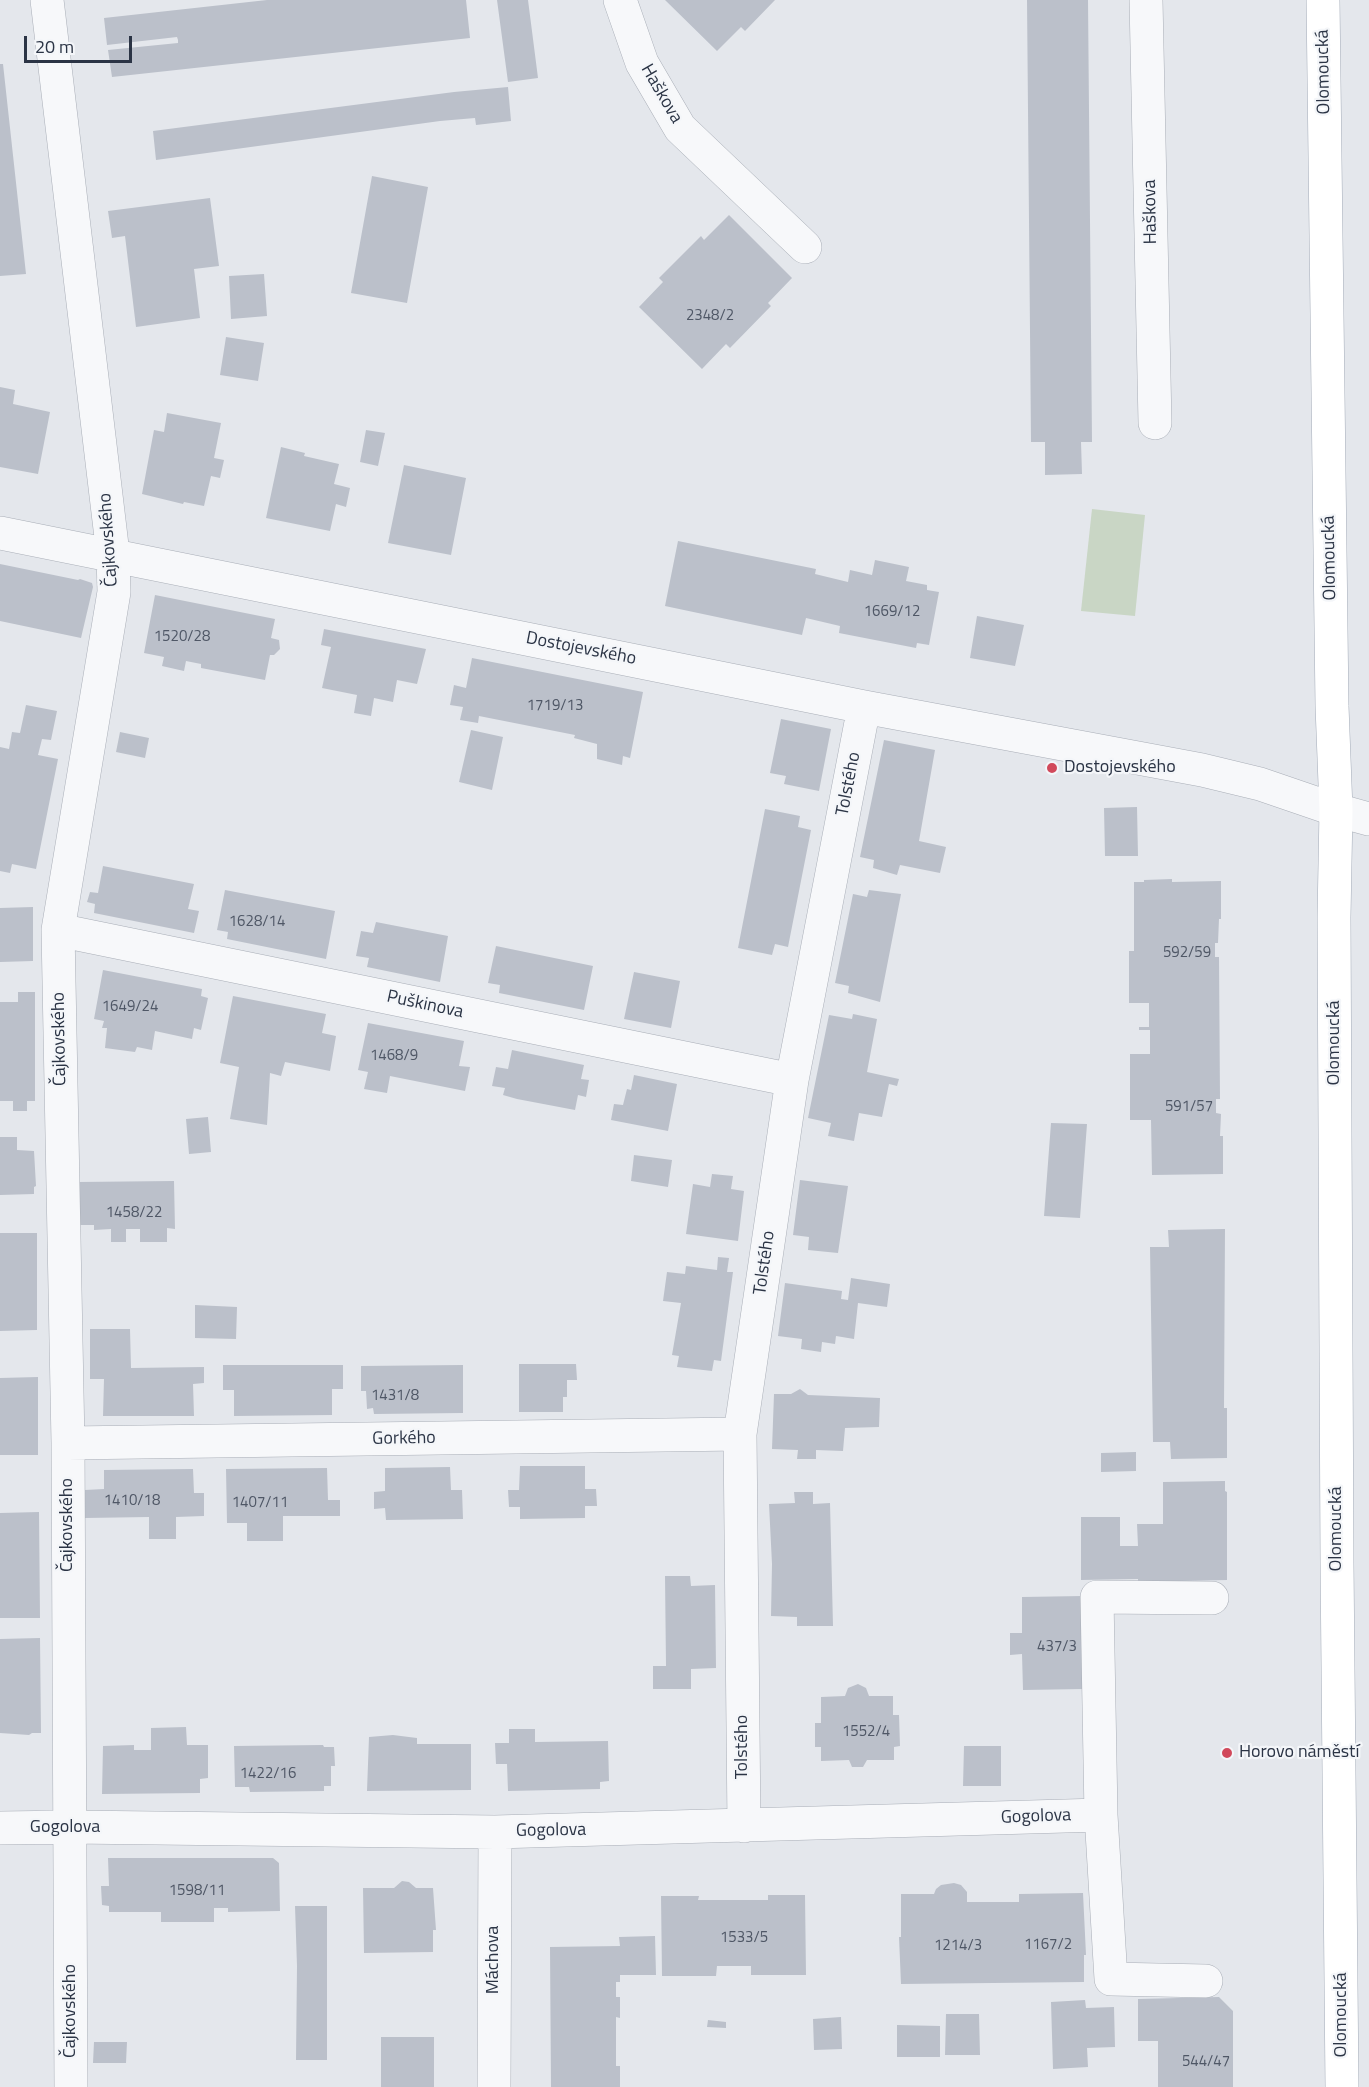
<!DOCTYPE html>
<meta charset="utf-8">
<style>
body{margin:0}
#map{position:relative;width:1369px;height:2087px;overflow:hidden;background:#e4e7ec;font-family:"Titillium Web",sans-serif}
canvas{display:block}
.scale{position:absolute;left:24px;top:36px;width:108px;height:27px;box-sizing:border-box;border:3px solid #2b3445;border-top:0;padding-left:8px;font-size:18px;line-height:21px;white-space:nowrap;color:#2b3445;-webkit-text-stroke:4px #f4f6f9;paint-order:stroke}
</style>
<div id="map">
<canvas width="1369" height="2087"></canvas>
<div class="scale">20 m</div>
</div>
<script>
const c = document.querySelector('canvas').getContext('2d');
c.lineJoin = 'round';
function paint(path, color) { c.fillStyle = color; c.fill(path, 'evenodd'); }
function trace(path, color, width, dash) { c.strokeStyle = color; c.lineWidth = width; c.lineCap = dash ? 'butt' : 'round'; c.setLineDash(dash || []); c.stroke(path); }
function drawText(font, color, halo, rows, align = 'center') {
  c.font = font + ' "Titillium Web",sans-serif'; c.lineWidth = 4.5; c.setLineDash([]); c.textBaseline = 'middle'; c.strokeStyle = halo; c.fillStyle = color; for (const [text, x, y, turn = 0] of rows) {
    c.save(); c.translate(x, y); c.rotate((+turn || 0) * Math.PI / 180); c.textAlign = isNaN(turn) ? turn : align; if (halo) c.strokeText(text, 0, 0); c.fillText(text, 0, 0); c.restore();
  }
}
paint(new Path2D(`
 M1092,509L1145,515L1135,616L1081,611Z`), '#c9d6c5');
paint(new Path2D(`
 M267,0H466L470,38L112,77L108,50L178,43V40L177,37L107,45L104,18Z
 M497,0H528L538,78L508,82Z
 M665,0H775L745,31L741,27L717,51Z
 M1027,0H1088L1092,442H1081L1082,474L1045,475V442H1031Z
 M0,64H3L26,274L0,276Z
 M508,87L511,121L476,125L475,118L440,121L156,160L153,131L454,92Z
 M372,176L428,187L407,303L351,293Z
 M210,198L219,266L194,269L200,318L136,327L125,236L112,238L108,211Z
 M729,215L792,278L768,303L771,306L730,348L726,344L702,369L639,307L663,282L659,278L701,236L704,240Z
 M264,274L267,316L231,319L229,276Z
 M226,337L264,343L258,381L220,375Z
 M0,387L15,390L13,404L50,412L38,474L0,467Z
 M167,413L221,423L214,458L224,460L220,478L211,476L204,506L184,502L183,504L142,494L154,430L164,432Z
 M366,430L385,433L378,466L360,462Z
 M281,447L305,453L304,456L339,464L334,484L350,488L346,507L336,504L330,531L266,518Z
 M404,465L466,478L451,555L388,543Z
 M678,541L816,569L815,574L848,582L850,570L872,575L875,560L909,567L906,581L927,585V590L939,592L929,645L917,643L916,648L839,633L840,626L806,618L802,635L665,606Z
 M0,564L78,580L80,579L92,583L93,587L81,638L0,621Z
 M155,595L275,619L271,638L279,640L280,649L274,655H270L265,680L201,668V664L186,661L184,671L162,666L164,657L144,653Z
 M977,616L1024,625L1015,666L970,658Z
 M324,629L426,649L417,684L397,680L393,702L374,698L371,716L354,713L357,695L322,688L331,647L321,645Z
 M472,658L643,692L630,758L623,756L622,765L597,759V744L574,738L575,735L479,716L478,723L460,720L463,707L450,705L454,685L466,688Z
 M26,705L57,711L51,740L42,739L38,755L58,759L36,869L12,864L10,873L0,871V747L9,749L12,732L20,733Z
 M781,719L831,729L819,791L784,784L786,776L770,773Z
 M471,730L503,737L492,790L459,782Z
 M120,732L149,738L145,758L116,752Z
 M884,740L935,750L919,841L946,847L940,873L900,865L897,875L873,868L874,860L860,857Z
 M1137,807L1138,856H1105L1104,808Z
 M765,809L800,816L798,827L811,830L788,947L775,944L772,955L738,948Z
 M103,866L194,884L188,909L199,911L194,933L94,913L95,904L87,902L90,892L98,893Z
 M1172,879V882L1221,881V919H1219L1218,943H1215V957H1219L1220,1099H1216V1113L1221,1114L1220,1136H1223V1174L1152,1175L1151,1120H1130V1054H1150V1030H1139V1027H1149V1003H1129V951H1134V882H1144V880Z
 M225,890L335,911L326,959L227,939L228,932L217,930Z
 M869,890L901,894L880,1002L848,993L849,986L835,983L853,894L867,897Z
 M33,907V961L0,962V908Z
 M376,922L448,936L440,982L367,967L369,958L356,956L361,931L373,933Z
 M496,946L593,966L584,1010L499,993L500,985L488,983Z
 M103,970L202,989L201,996L208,998L201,1030L194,1028L192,1039L155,1031L152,1050L137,1047L135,1052L105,1048L107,1028H102L104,1021L94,1019Z
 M634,972L680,981L671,1028L624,1019Z
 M18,992H35V1101H27V1111H13V1101H0V1002H18Z
 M233,996L326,1014L322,1033L336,1036L330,1071L285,1062L281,1076L270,1073L267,1125L230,1119L239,1067L220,1063Z
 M853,1014L877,1019L867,1072L899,1079L897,1086L889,1084L882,1117L859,1113L854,1141L828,1136L831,1123L808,1118L829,1015L852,1019Z
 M368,1023L464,1041L459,1066L470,1067L465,1091L390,1076L387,1093L364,1089L368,1072L358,1070Z
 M512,1050L584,1065L581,1079L589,1080L586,1097L578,1095L575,1110L517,1099L503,1095L505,1088L492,1086L496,1067L508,1069Z
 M634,1075L677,1084L668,1131L611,1120L614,1104L623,1105L627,1089L631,1090Z
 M208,1117L211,1152L189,1154L186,1119Z
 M1051,1123L1087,1124L1080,1218L1044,1216Z
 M0,1137H17V1150L34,1151L36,1186L34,1187V1194L0,1195Z
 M634,1155L672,1160L668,1187L631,1181Z
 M712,1174L733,1176L731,1189L744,1191L738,1241L686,1234L693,1184L710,1187Z
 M800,1180L848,1186L838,1253L808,1250L809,1237L793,1235Z
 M174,1181L175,1229L167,1228V1242H140V1229H126V1242H111V1229L94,1230V1225H79L78,1182Z
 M1225,1229L1224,1408H1227V1458L1171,1459L1170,1442H1153L1150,1247H1169L1168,1230Z
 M0,1233H37V1330L0,1331Z
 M718,1257L729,1258L727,1272H733L721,1361L714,1360L712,1371L677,1367L679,1356L672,1355L681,1303L663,1301L667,1272L685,1274L686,1266L717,1270Z
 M851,1278L890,1284L887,1307L858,1303L854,1339L836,1336L835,1344L822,1342L821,1352L801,1349L802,1339L778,1336L785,1283L842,1291L841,1299L848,1300Z
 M195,1305L237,1307L236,1339L195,1338Z
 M90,1329H130L131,1368L204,1367V1383L193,1384L194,1416H103L104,1379H90Z
 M519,1364H576L577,1380H567V1397H563V1412H519Z
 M223,1365H343V1389H332V1415L234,1416V1390H223Z
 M463,1365V1413L374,1414L373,1408L367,1409L366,1391H361V1366Z
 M38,1377V1455H0V1378Z
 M800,1389L808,1395L880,1398L879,1427L845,1428L843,1451L816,1450V1459H797L798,1450L772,1449L774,1394H791Z
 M1136,1452V1471L1101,1472V1453Z
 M520,1466H585V1489H596L597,1506H585V1518L520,1519V1507H509L508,1490H519Z
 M450,1467L451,1490H462L463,1519L386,1520L385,1508L374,1509V1492L385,1491V1468Z
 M327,1468L328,1500H340V1516H283V1541H247V1523H227L226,1469Z
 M193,1469L194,1493H204V1516L176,1517V1539H149V1517L85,1518V1490L104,1489V1470Z
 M1225,1481V1491L1227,1492V1580L1138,1582V1579L1081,1580V1517H1120V1546H1138L1137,1524H1163V1482Z
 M794,1492H813V1504L830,1503L833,1626H797V1617L771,1616L772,1564L769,1504L795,1503Z
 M39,1512L40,1618H0V1513Z
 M665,1576H690L691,1586L715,1585L716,1668L691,1669V1689H653V1666H666Z
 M1083,1596L1084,1689L1023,1690L1022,1654L1010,1655V1633H1022V1597Z
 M40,1638L41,1733H32L29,1735L0,1733V1639Z
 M858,1684L866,1688L869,1696H893V1715H899L900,1746L894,1747V1760H867L863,1767H852L849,1760L821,1761V1747H815V1723H821V1697L845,1696L848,1688Z
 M186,1727L187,1745H208V1778L200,1779V1793L102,1794L103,1746L134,1745V1750H151V1728Z
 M509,1729H535V1742L608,1741L609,1781L600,1782V1789L508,1791L507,1764H496L495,1743H509Z
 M393,1735L417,1738V1744H471V1790L367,1791L369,1737Z
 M323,1745L324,1747H334L335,1766H331V1786H324V1791L250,1792L249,1787H235L234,1746Z
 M964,1746H1001V1786H963Z
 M108,1858H273L279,1863L280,1911L228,1912V1908H214V1922H161V1912H109V1906L102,1905L101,1886H109Z
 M402,1881L409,1882L416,1888H433L436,1930H433V1952L364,1953L363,1888H394Z
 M954,1883L961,1885L967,1892V1902H1019V1894L1083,1893L1086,1955H1084V1982L901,1984L899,1937H901V1894H934L936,1889L941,1885Z
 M768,1895H805L806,1975H751V1966H717L716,1976H662L661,1896H699L698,1900H768Z
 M295,1906H327V2060H296L297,1966Z
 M655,1936L656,1975H620V1982H616V1997H620V2018L616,2017V2066H620V2087H551L550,1947L620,1946L619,1937Z
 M1219,1997L1233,2011V2087H1158V2041H1138V1999Z
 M1085,2000L1086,2008L1114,2007L1115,2047L1087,2048L1088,2067L1053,2069L1051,2002Z
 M946,2014H979L980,2055H945Z
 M841,2017L842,2049L814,2050L813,2019Z
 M708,2020L726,2022V2028L707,2027Z
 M897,2025L940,2026V2057H897Z
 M381,2037H434V2087H381Z
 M94,2042H127L126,2063H93Z`), '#bbc0ca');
const minor = new Path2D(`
 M47,0L113,554L114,592L58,930L68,1443L71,2087
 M620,0L642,63L680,128L805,247
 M1146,0L1155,423
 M0,533L864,707L1202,770L1260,784L1336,810L1369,819
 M58,930L792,1080
 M68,1443L740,1434
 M744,1826L740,1434L792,1080L864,707
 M0,1828L71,1827L495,1832L1101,1815
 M1206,1981L1111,1979L1101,1815L1097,1597L1212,1598
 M494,2087L495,1832`);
const major = new Path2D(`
 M1323,0L1332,706L1336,810L1334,917L1337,1563L1342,2087`);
trace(minor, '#a9aeb7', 34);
trace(major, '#a3abb8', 34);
trace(minor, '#f7f8fa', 33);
trace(major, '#fff', 33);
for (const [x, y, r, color] of [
 [1052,768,6,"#d1495b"],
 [1227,1753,6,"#d1495b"]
]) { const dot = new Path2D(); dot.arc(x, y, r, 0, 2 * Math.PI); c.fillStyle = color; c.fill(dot); trace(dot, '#f4f6f9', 2); }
drawText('15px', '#4f5766', null, [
 ["2348/2",710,316],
 ["1669/12",892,612],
 ["1520/28",182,637],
 ["1719/13",555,706],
 ["1628/14",257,922],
 ["592/59",1187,953],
 ["1649/24",130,1007],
 ["1468/9",394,1056],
 ["591/57",1189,1107],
 ["1458/22",134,1213],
 ["1431/8",395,1396],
 ["1410/18",132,1501],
 ["1407/11",260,1503],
 ["437/3",1057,1647],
 ["1552/4",866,1732],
 ["1422/16",268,1774],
 ["1598/11",197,1891],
 ["1533/5",744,1938],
 ["1167/2",1048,1945],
 ["1214/3",958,1946],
 ["544/47",1206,2062]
]);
drawText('18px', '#2b3445', '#f4f6f9', [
 ["Olomoucká",1324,72,-91],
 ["Haškova",661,94,60],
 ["Haškova",1151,212,-91],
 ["Čajkovského",109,540,-94],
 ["Olomoucká",1330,558,-91],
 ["Dostojevského",581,649,11],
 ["Tolstého",849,784,-79],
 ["Puškinova",425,1005,12],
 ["Čajkovského",60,1039,-91],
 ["Olomoucká",1335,1043,-90],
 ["Tolstého",765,1263,-82],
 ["Gorkého",404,1439,-1],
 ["Čajkovského",68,1525,-90],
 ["Olomoucká",1337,1529,-90],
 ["Tolstého",743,1747,-90],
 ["Gogolova",1036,1817,-2],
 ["Gogolova",65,1828],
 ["Gogolova",551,1831,-1],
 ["Máchova",494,1960,-90],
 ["Čajkovského",71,2011,-90],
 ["Olomoucká",1342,2015,-90]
]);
drawText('18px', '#2b3445', '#f4f6f9', [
 ["Dostojevského",1064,768],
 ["Horovo náměstí",1239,1753]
], 'left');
</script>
